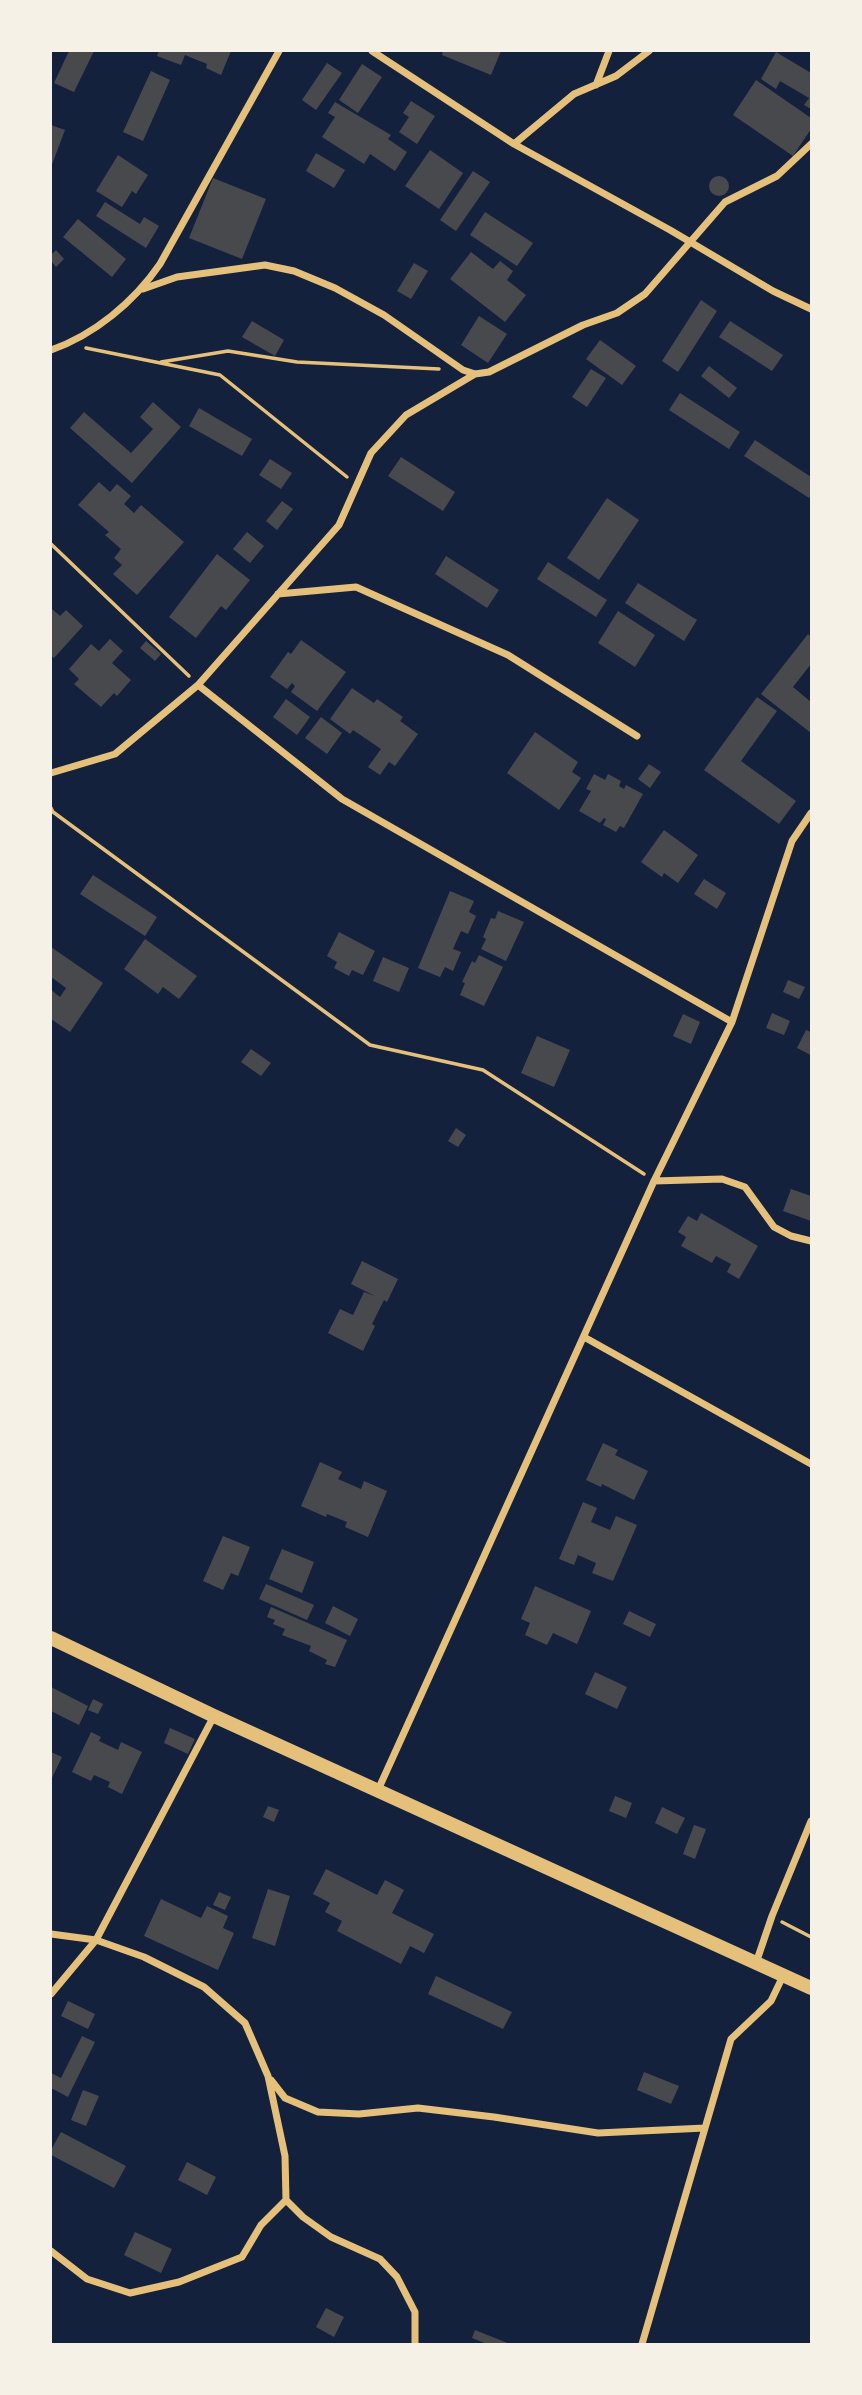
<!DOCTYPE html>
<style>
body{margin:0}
#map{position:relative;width:862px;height:2395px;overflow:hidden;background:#14213d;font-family:"Fira Sans Condensed",sans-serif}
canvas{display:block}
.frame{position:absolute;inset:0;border:52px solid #f6f1e7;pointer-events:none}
</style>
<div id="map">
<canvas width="862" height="2395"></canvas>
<div class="frame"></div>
</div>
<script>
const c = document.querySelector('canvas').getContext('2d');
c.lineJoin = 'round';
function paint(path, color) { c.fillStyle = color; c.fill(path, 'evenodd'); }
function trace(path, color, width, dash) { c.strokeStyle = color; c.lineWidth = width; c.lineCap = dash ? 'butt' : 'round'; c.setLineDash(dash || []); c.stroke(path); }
paint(new Path2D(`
 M69,51H94L74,92L54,83Z
 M159,51H231L221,75L206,68L207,64L185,55L181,65L157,56Z
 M443,51H501L491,75L442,55Z
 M776,52L811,73V109L804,105L809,98L780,81L776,89L761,79Z
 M327,63L342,73L316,110L302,100Z
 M362,64L382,77L358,113L339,100Z
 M151,71L170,80L143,141L123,132Z
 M756,80L811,118V129L793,156L733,115Z
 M411,101L435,116L417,144L399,132L409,117L403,113Z
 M335,102L391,135L388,139L407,152L395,171L370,154L364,164L322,137L335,117L328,113Z
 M51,125L65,130L51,167Z
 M430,150L463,173L439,209L405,186Z
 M316,153L345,170L334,188L306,171Z
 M118,155L148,175L136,194L132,191L122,207L96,191Z
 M473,171L490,182L456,231L440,220Z
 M709 186a10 10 0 1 1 20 0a10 10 0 1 1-20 0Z
 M213,178L266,199L242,259L189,238Z
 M105,202L140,224L144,217L159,226L146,248L96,216Z
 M485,212L533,243L517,266L470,235Z
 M78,219L126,259L112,277L63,237Z
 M56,250L64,259L56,267L51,261V255Z
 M471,252L493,269L500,261L513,271L507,280L526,295L505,322L450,279Z
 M414,263L428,271L411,299L397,291Z
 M701,300L717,311L678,372L662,361Z
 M479,316L507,334L488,363L461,345Z
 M252,321L284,340L275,356L242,337Z
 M730,321L783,355L772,371L719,337Z
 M600,340L636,366L622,385L586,359Z
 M709,366L737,388L729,398L701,376Z
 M591,369L606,378L587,407L572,397Z
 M680,393L740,432L729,449L669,410Z
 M153,402L181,427L132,483L70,428L84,412L131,453L153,429L140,417Z
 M199,408L252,439L242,456L189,426Z
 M755,440L811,477V495L809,498L744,456Z
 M401,457L455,492L443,511L388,476Z
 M270,459L292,473L281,489L259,475Z
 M99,482L110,492L117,484L131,496L124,504L134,513L141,505L184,542L137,595L113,574L122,565L114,558L121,549L105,535L109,532L78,505Z
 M607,498L639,520L599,580L567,558Z
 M282,501L293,509L277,530L266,521Z
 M247,532L264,546L250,563L233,549Z
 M217,554L250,580L226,610L221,606L196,638L169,617Z
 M446,556L499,590L487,608L435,574Z
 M548,562L607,600L596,617L537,579Z
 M638,583L697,620L684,641L625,603Z
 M51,608L60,616L66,610L83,626L54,658L51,656Z
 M618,611L655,635L635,667L598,643Z
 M808,634L811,637V664L793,687L811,702V733L761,694Z
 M110,639L123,651L112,663L131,680L117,696L114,693L101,707L74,684L79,679L69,669L91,644L99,651Z
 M301,640L346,672L317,711L291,692L295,686L292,683L287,689L270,677L288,652L291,654Z
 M146,641L161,654L155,661L140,648Z
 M352,688L374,703L377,699L403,717L400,721L418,734L395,766L389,762L380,775L368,767L381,749L353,730L350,734L330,719Z
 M757,697L777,711L741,761L796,801L779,824L704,770Z
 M286,699L310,717L297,735L273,717Z
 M321,717L342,733L327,754L305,738Z
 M535,732L578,762L572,772L581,778L559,810L507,773Z
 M649,764L661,772L650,788L638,779Z
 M594,774L605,780L608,774L621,781L619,786L624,789L626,785L643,794L624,828L620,826L616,832L603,825L606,819L604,818L600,823L579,811L591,791L586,789Z
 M664,830L698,855L678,883L664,873L662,877L641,862Z
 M93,875L157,917L145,936L80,894Z
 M704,879L726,893L717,909L694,894Z
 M450,891L474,901L469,912L476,916L468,934L461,931L453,949L461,952L453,971L445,967L440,977L418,968Z
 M498,911L524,922L506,961L481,949L486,939L483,937L491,918L495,919Z
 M339,932L375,951L363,975L352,970L349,976L334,968L337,962L327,956Z
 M145,939L197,976L179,999L163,987L158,994L124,969Z
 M51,947L103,983L70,1032L51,1019V990L60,997L66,988L51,977Z
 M479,955L503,967L484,1006L460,995L465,983L462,982L472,961L475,963Z
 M383,957L409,968L399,992L373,981Z
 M788,980L805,987L799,999L783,992Z
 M772,1013L790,1021L784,1035L766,1028Z
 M683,1014L700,1022L691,1044L673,1036Z
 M806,1030L811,1032V1055L797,1048Z
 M537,1036L570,1050L554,1087L521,1073Z
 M251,1049L271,1063L261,1076L241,1062Z
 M456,1128L466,1135L458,1147L448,1141Z
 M791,1189L811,1196V1221L783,1211Z
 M701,1213L758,1246L739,1279L727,1272L731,1264L716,1256L712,1263L681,1246L686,1237L678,1232L688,1216L697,1221Z
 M362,1261L398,1279L387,1302L384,1300L372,1324L375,1326L363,1351L328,1333L340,1309L353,1315L364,1292L375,1296L351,1284Z
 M603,1443L618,1450L615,1455L648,1471L634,1500L602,1484L601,1487L586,1480Z
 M320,1462L342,1472L338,1479L361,1489L364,1481L387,1491L368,1537L345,1527L347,1522L327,1514L326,1517L301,1506Z
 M583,1502L597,1508L591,1522L610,1530L616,1516L637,1525L613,1581L592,1573L596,1563L578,1555L574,1565L559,1559Z
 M223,1536L250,1547L238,1576L231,1573L223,1590L203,1581Z
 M282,1549L314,1562L302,1593L269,1579Z
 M266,1584L314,1605L307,1620L259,1599Z
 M535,1586L591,1611L577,1644L553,1633L547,1645L525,1635L530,1623L521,1619Z
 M333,1606L358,1619L350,1636L325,1623Z
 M271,1607L347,1640L335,1667L325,1664L327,1660L309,1651L311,1646L282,1635L285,1629L273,1624L275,1620L267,1617Z
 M629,1611L656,1624L650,1637L623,1624Z
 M595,1672L627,1687L617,1709L585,1694Z
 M51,1687L88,1706L79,1725L51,1711Z
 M93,1699L103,1704L98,1714L88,1710Z
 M170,1728L195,1739L188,1754L164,1743Z
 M91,1732L101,1737L99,1741L118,1750L121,1742L142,1752L122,1794L108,1787L110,1782L94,1775L91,1781L72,1772Z
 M51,1752L62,1757L51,1780Z
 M615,1796L632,1803L626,1818L609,1811Z
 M268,1806L279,1810L274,1822L263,1817Z
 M662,1807L685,1818L677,1834L655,1823Z
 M694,1825L706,1829L695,1859L683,1854Z
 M326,1869L377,1895L385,1880L404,1890L392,1913L434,1934L424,1953L410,1946L401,1964L337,1931L342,1921L325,1912L330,1903L313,1894Z
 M268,1889L290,1896L275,1946L252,1938Z
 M219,1892L231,1897L225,1910L213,1905Z
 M161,1899L201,1918L207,1906L228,1916L223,1928L234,1933L218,1970L144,1936Z
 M436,1976L512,2012L503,2029L428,1994Z
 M68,2001L95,2014L88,2029L61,2016Z
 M82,2036L95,2042L68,2097L51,2088V2073L61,2078Z
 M644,2072L679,2086L671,2104L637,2090Z
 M83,2090L99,2096L86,2126L71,2120Z
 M61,2132L126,2166L114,2188L51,2155V2150Z
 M187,2162L216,2177L207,2195L178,2180Z
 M135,2232L172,2249L161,2273L124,2255Z
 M326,2308L344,2317L334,2337L316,2327Z
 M475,2330L510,2344H487L472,2338Z`), '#48494c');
trace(new Path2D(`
 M86,348L220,375L347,477
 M161,362L228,351L297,362L439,369
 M51,544L189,676
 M51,808L53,812L370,1045L483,1070L644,1174
 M782,1922L811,1937`), '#e5c07b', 3.5);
trace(new Path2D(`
 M372,51L514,144L670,230L773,291L811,309
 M596,85L609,51
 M514,144L574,94L616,76L649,51
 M143,289L177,277L265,265L294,271L335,288L384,315L463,370L475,374L489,372L583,325L617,313L645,294L725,202L777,176L811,144
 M51,350C94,335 134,302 160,264L279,51
 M278,594L356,587L508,655L637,736
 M198,685L342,799L732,1022
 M51,773L115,754L198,685L339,525L371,453L406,415L475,374
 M654,1181L722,1179L745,1187L774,1227L791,1236L811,1241
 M584,1337L811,1464
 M378,1790L654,1181L732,1022L792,841L811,813
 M51,1934L96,1940L144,1957L204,1987L245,2023L268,2076L285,2156L286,2200L303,2217L331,2237L380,2259L397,2277L415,2312V2344
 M756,1963L772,1916L811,1821
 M51,1994L96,1940L214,1716
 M271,2080L285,2098L318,2112L359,2114L418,2108L494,2117L598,2133L705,2128
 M51,2251L87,2279L130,2293L179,2282L242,2257L261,2225L286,2200
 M642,2344L731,2039L771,2001L783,1976`), '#e5c07b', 7);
trace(new Path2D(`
 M51,1638L214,1716L811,1988`), '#e5c07b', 14);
</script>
